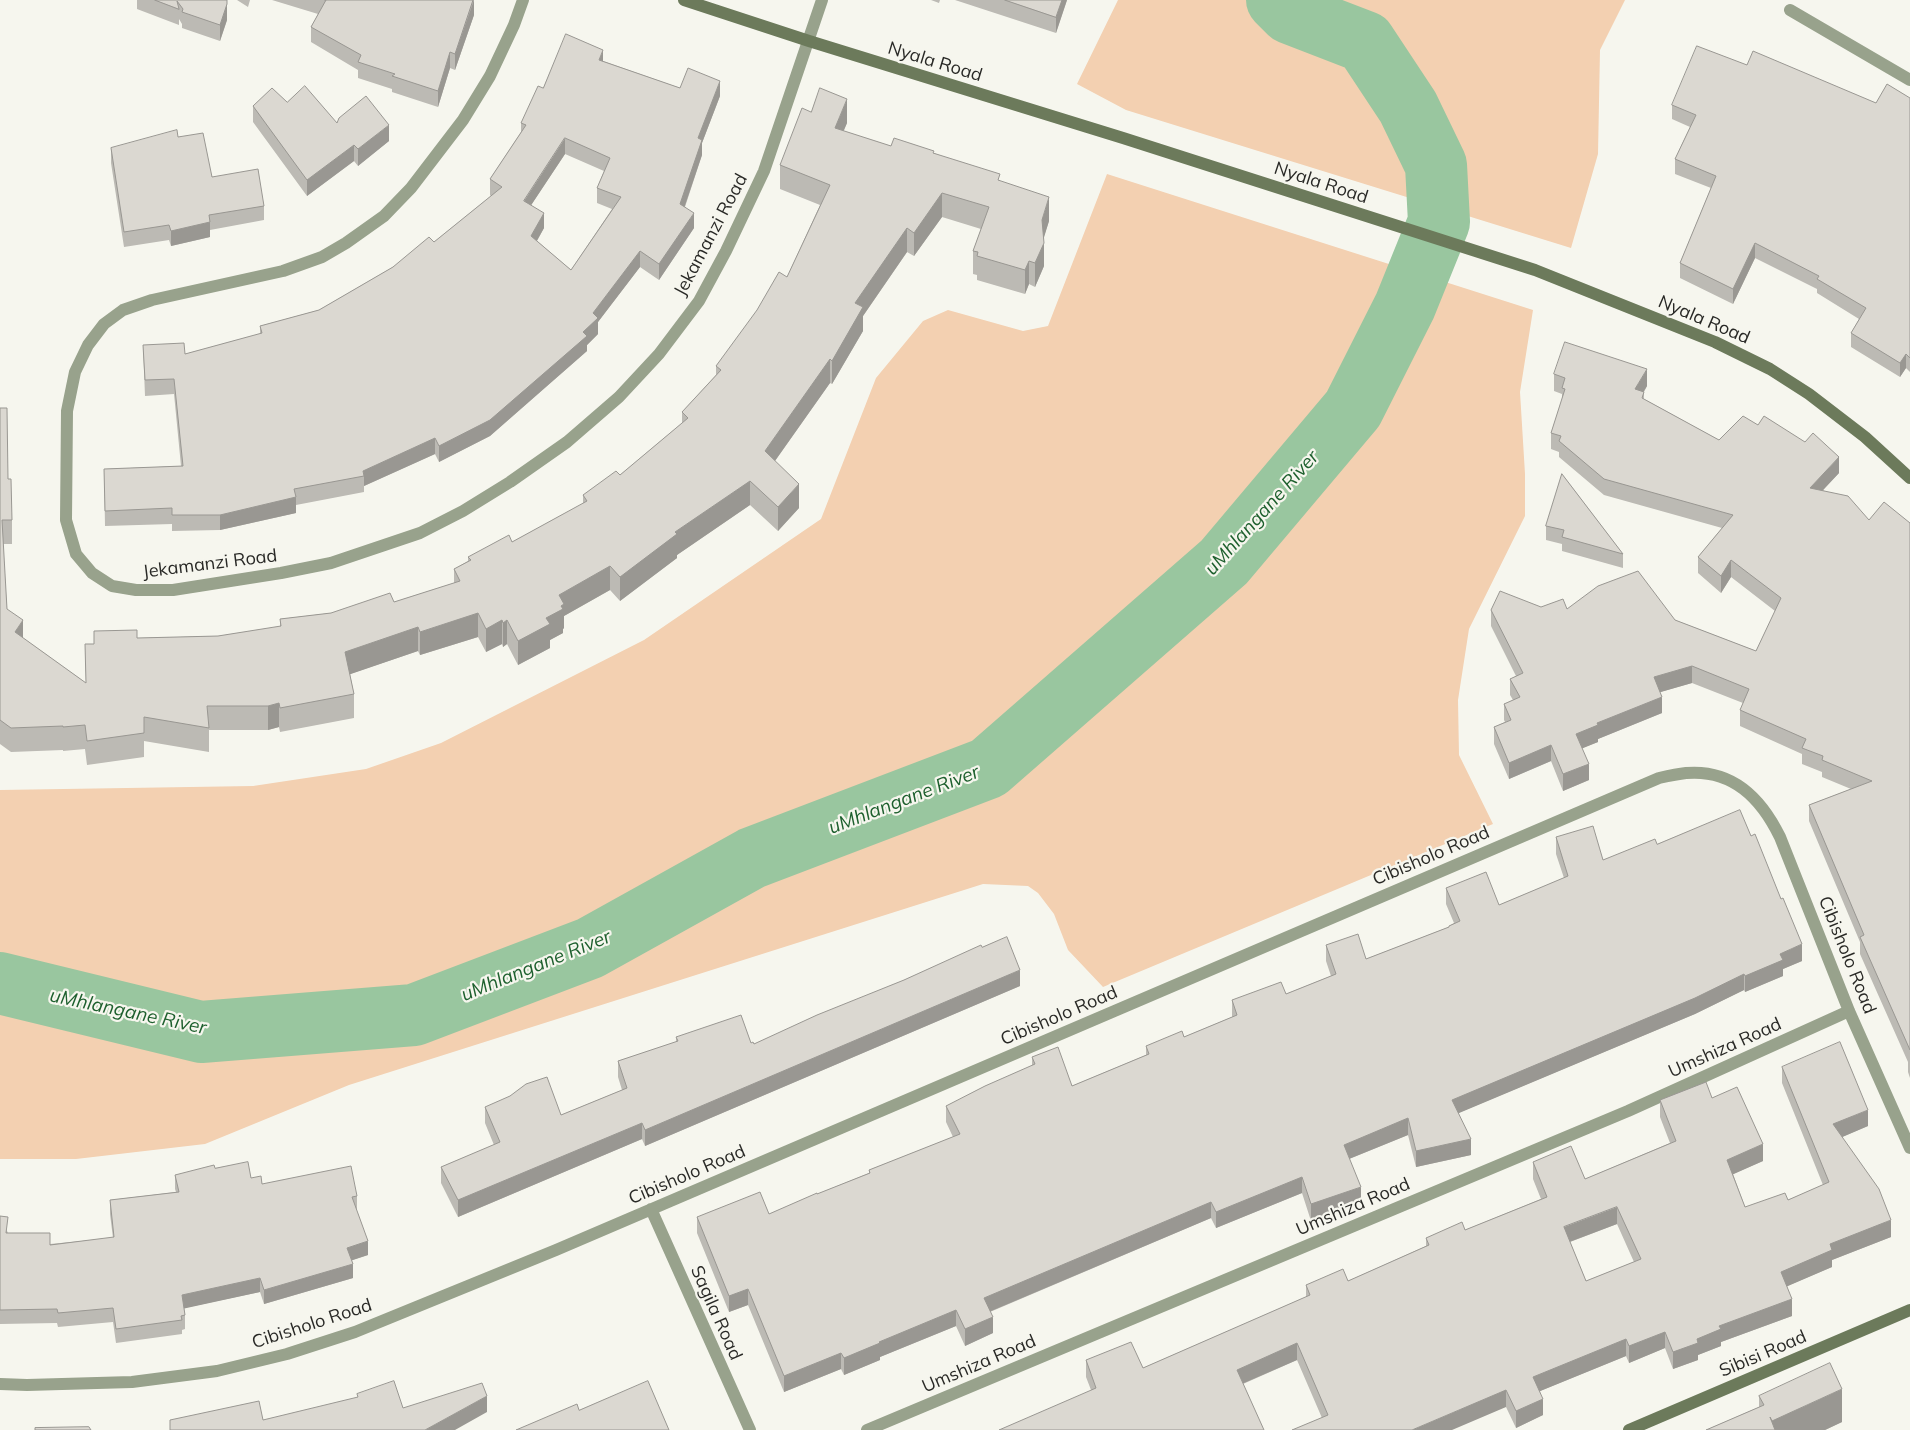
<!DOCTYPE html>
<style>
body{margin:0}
canvas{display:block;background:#f6f6ee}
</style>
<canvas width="1910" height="1430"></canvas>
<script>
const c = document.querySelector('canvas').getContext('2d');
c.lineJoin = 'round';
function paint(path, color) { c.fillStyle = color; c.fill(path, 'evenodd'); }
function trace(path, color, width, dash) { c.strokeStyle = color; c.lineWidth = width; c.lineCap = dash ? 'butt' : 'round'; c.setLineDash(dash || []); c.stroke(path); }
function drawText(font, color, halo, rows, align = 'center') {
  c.font = font + ' Mulish,sans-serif'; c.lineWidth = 4.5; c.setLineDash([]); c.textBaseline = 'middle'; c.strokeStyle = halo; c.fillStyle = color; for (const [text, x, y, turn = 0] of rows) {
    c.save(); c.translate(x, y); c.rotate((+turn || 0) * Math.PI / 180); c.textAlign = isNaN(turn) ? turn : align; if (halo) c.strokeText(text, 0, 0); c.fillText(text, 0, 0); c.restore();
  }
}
paint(new Path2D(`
 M1118,0H1625L1600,50L1598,154L1571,248L1126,110L1077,84Z
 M1107,174L1533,310L1520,392L1525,474V516L1469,629L1458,700L1459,755L1493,824L1103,987L1068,950L1054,914L1038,893L1028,886L983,884L349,1085L205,1144L76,1159H0V790L253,786L366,769L441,743L644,640L821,519L876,378L923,321L948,310L1023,331L1048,326Z`), '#f3d0b1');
trace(new Path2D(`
 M0,983L201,1032L414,1015L590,948L752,858L988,768L1224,562L1353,409L1405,306L1439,222L1436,165L1408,107L1365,42L1290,13L1277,0`), '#99c69f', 62);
trace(new Path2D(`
 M523,0L514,25L490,76L463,120L411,188L384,216L346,243L322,257L283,271L152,300L123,310L104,324L88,345L75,372L67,411L66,520L76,554L92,573L112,586L136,590H173L281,573L331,563L420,533L463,511L510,482L567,442L619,397L659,354L699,301L726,251L764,171L822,0
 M1790,10L1910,80
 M651,1209L750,1430
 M0,1384L27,1385L132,1382L217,1371L287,1354L355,1332L556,1250L1659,778C1668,776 1677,774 1686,773C1733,769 1761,798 1780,837L1849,1011L1910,1148
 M867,1430L1628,1111L1849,1011`), '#98a28c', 12);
trace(new Path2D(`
 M684,0L809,41L1123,138L1535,270L1715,342L1770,369L1809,394L1865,437L1910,478
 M1629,1430L1910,1310`), '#6c7a5b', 12);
paint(new Path2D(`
 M137,0H227V20L220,41L182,28V24L179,19V25L137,9Z
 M237,0H250L248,7Z
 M272,0H474V15L455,70L450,68L438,107L392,92V89L358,78V70L311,42V27L318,14Z
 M931,0H940L939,3Z
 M955,0H1067L1056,33Z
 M603,61L680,88L720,96L702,143V155L685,207L694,228L659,280L640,267L598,322V334L587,345V351L490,436L439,462L435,454L364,486V492L296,505V513L220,530L172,531V524L105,526L104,469L181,466L174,394L145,396L143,345L185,354L260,334V326L319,310L393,267L434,242L491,196L490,195V179L521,132V123L543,88ZM565,154L604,171L597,188V203L612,209L571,270L537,241L544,228L531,205Z
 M1747,65L1876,103L1910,98V372L1906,368L1900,377L1851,347V333L1859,319L1817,293V289L1755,258L1733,304L1680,278V263L1711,188L1675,174V159L1690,127L1672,119V105Z
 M287,102L337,123L389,141L358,166L354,161L307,196L253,122V106Z
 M811,112L847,123L843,131L891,146L934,153L1000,181L1049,221L1043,239L1044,266L1035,287L1029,284L1025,294L977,280V275L973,274V251L981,229L942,217L914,256L907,252L863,316V331L832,384L830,383L775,461L799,508L778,531L750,505L677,555V558L620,601L610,590L564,616V628L563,629V633L550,640V648L518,665L507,644L503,647L502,644L486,652L478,637L420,655L418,651L350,674L354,694V718L280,732L279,727L268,730H209V752L144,741V757L87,765L85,749L63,751V750L11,752L0,744V408L12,520V544H3L7,609L23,638L86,683L85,644H94V631L137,638L218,636L280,627V619L331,613L394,602L454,583V569L468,561V557L512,542L583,504V495L620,475L682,423V412L716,375V366L787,277L820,205L780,189V165Z
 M178,137L212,177L264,206V220L210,230V237L171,246L169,240L124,247L111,163V148Z
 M1554,374L1647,386L1644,392V399L1719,440L1758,425L1839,473L1823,490L1869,520L1910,523V1078L1908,1072V1062L1860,954V942L1809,821V805L1851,789L1822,777V772L1802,764V754L1740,726V710L1743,703L1692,683L1660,692L1662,713L1598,739V742L1582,748L1589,780L1563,791L1551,761L1509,779L1494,744V727L1505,722L1504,720V704L1513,700L1510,695V679L1516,676L1491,626V610L1541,607L1567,609L1675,620L1756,651L1775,611L1731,577L1721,593L1698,573V557L1722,528L1604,495L1559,457V452L1551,449V433L1562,400V394L1554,391Z
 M1562,474L1623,554V568L1562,551V544L1546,540V526Z
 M1556,837L1603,860L1657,844L1802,961L1783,969V976L1745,992L1744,990L1695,1014L1458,1113L1471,1155L1416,1167L1408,1135L1349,1159L1361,1203L1311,1221L1302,1193L1216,1228L1211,1218L990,1312L993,1333L965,1346L956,1326L880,1357V1360L844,1375L841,1369L784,1392L748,1305L729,1312L697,1233V1217L769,1214L869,1173V1170L953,1137L946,1122V1106L1032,1066V1057L1072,1086L1146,1055V1046L1184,1037L1232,1017V1000L1286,994L1331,976L1326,961V945L1366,959L1449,927V926L1454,923L1446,904V888L1499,905L1564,878L1556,854Z
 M982,947L1020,986L645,1146L642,1139L458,1217L441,1183V1167L494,1145L485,1123V1107L561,1115L622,1090L618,1077V1061L676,1042V1037L754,1044Z
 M1782,1067L1868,1126L1842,1137L1891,1237L1832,1260V1267L1787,1286L1792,1316L1721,1342V1346L1698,1355V1360L1673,1369L1665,1348L1629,1363L1626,1356L1540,1391L1543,1415L1516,1428L1506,1407L1322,1418L1297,1360L1243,1384L1091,1390L1086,1377V1360L1143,1368L1306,1297V1285L1348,1281L1426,1246V1238L1465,1230L1541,1199L1533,1179V1162L1585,1179L1670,1143L1660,1117V1100L1712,1098L1763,1161L1733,1174L1745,1207L1788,1200L1823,1185L1782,1083ZM1617,1224L1634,1262L1586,1281L1570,1242Z
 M215,1168L251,1178L262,1184L357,1196V1210H356L368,1255L352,1260L353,1278L264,1304L260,1292L184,1308L185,1315V1329L182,1330V1334L116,1343L113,1322L58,1327L57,1323L0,1324V1216L8,1233L50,1244L113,1238L110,1214V1200L176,1192L175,1189V1175Z
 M1759,1396L1842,1422L1825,1430H1706L1759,1407Z`), '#bcbab4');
paint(new Path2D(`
 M474,0V15L455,70V54Z
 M1062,0H1067L1056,33V17Z
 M227,4V20L220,41V25Z
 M603,50V66L599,60Z
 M450,52V68L438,107V91Z
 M720,81V96L702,143V155L680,220V204L698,138Z
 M847,99V123L835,152V128Z
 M389,125V141L358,166V149Z
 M565,138V154L524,216V201Z
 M354,145V161L307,196V180Z
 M942,193V217L914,256V233Z
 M1049,197V221L1042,244V220Z
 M544,213V228L531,251V236Z
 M694,213V228L659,280V264Z
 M210,222V237L171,246V231Z
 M907,228V252L863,316V331L832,384V361L855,303Z
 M1044,243V266L1035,287V263Z
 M1755,243V258L1733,304V289Z
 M640,251V267L598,322V334L587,345V351L490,436L439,462V446L583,332L593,313Z
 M1029,261V284L1025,294V270Z
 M1906,354V368L1900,377V363Z
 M830,359V383L765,475V451Z
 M1647,369V386L1635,405V389Z
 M435,438V454L364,486V476L363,471Z
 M1839,457V473L1810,504V488Z
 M750,481V505L677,555V558L620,601V577L675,532Z
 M799,484V508L778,531V507Z
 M296,497V513L220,530V515Z
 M1731,560V577L1721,593V576Z
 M610,566V590L564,616V628L563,629V633L550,640V648L518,665V641L546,618L559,595Z
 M478,613V637L420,655V632Z
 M23,620V644L15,632Z
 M502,620V644L486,652V629Z
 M507,620V644L503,647V623Z
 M418,627V651L345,676V652Z
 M1692,666V683L1654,694V677Z
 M1662,697V713L1598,739V742L1576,751V734L1597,723Z
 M279,703V727L268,730V706Z
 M1551,745V761L1509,779V763Z
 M1589,764V780L1563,791V774Z
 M1802,944V961L1783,969V976L1745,992V976L1780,954Z
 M1020,970V986L645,1146V1130Z
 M1744,974V990L1695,1014L1452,1116V1100Z
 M1868,1110V1126L1833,1141V1124Z
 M1408,1118V1135L1344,1161V1145Z
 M642,1123V1139L458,1217V1200Z
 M1471,1139V1155L1416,1167V1151Z
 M1763,1144V1161L1727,1177V1160Z
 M1302,1177V1193L1216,1228V1212Z
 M1361,1187V1203L1311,1221V1204Z
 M1211,1202V1218L984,1314V1298Z
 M1617,1207V1224L1564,1244V1227Z
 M1891,1220V1237L1832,1260V1267L1781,1289V1272L1830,1244Z
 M368,1241V1255L347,1262V1248Z
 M353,1264V1278L264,1304V1290Z
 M260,1278V1292L182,1309V1295Z
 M748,1289V1305L729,1312V1296Z
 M1792,1299V1316L1721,1342V1346L1698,1355V1360L1673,1369V1352L1719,1326Z
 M956,1310V1326L880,1357V1360L844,1375V1358L879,1342Z
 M993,1317V1333L965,1346V1329Z
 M1665,1332V1348L1629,1363V1346Z
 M1626,1339V1356L1533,1394V1377Z
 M1297,1343V1360L1237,1386V1370Z
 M841,1353V1369L784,1392V1376Z
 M1842,1389V1422L1825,1430H1772V1421Z
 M1506,1390V1407L1452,1430H1412Z
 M487,1396V1412L455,1430H425Z
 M1543,1399V1415L1516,1428V1411Z`), '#999792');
const building = new Path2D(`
 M155,0H227V4L220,25L182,12L183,9L177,1L179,9Z
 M325,0H473L455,54L450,52L438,91L392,76L395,74L358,62L361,55L311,27L326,0Z
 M1005,0H1062L1056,17Z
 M566,34L603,50L599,60L680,88L688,68L720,81L698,138L702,140L680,204L694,213L659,264L640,251L593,313L598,318L583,332L587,336L490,420L439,446L435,438L363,471L364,476L294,489L296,497L220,515H172V508L105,511L104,469L183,466L174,379L145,380L143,345L184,343L185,354L262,333L260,326L319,310L393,267L429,237L434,242L502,187L490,179L526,125L521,123L538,86L543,88ZM565,138L610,158L597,188L621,197L571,270L531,236L544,213L524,201Z
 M1697,46L1747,65L1753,51L1876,103L1887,84L1910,98V358L1906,354L1900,363L1851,333L1866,308L1817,279L1819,276L1755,243L1733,289L1680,263L1716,176L1675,159L1696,115L1672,105Z
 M305,86L337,123L339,118L366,96L389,125L358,149L354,145L307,180L253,106L272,88L287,102Z
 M820,88L847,99L835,128L891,146L894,138L934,151L933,153L1000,174L998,180L1049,197L1042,220L1044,243L1035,263L1029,261L1025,270L977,256L978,252L973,251L989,207L942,193L914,233L907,228L855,303L863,307L832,361L830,359L765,451L799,484L778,507L750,481L675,532L677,534L620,577L610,566L559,595L564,604L561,606L563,609L546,618L550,624L518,641L507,620L503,623L502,620L486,629L478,613L420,632L418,627L345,652L354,694L280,708L279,703L268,706H207L209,728L144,717V733L87,741L85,725L63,727V726L11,728L0,720V408H7L8,479H11L12,520H2L7,609L23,620L15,632L86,683L85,644H94V631L137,630V638L218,636L281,626L280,619L331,613L390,593L394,602L460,581L454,569L471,560L468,557L509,535L512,542L587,501L583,495L616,471L620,475L688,418L682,412L721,370L716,366L757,310L779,272L787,277L830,185L780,165L802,108L811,112Z
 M177,130L178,137L203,133L212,177L258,169L264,206L209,215L210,222L171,231L169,225L124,232L111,148Z
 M1565,342L1647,369L1635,389L1644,392L1642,398L1719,440L1743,416L1758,425L1764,416L1805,442L1813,433L1839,457L1810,488L1848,496L1869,520L1884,502L1910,523V1050L1860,937L1864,935L1809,805L1872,781L1822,760L1823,756L1802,748L1806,739L1740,710L1749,689L1692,666L1654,677L1662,697L1597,723L1598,725L1576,734L1589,764L1563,774L1551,745L1509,763L1494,727L1511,720L1504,704L1520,697L1510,679L1523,673L1491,610L1500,591L1541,607L1563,599L1567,609L1598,586L1638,571L1675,620L1756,651L1781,598L1731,560L1721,576L1698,557L1733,515L1604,479L1559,441L1561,436L1551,433L1565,389L1562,388L1565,378L1554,374Z
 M1562,474L1623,554L1562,537L1564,530L1546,526Z
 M1740,810L1751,836L1755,834L1781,899L1783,898L1802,944L1780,954L1783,960L1745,976L1744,974L1695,998L1452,1100L1471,1139L1416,1151L1408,1118L1344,1145L1361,1187L1311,1204L1302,1177L1216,1212L1211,1202L984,1298L993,1317L965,1329L956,1310L879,1342L880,1343L844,1358L841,1353L784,1376L748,1289L729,1296L697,1217L760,1192L769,1214L817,1193V1194L870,1173L869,1170L960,1134L946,1106L985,1086L1035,1064L1032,1057L1058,1047L1072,1086L1149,1054L1146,1046L1182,1031L1184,1037L1237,1015L1232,1000L1281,982L1286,994L1336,974L1326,945L1358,934L1366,959L1449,927V926L1460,921L1446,888L1486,872L1499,905L1568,876L1556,837L1593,826L1603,860L1655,839L1657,844Z
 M1007,937L1020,970L645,1130L642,1123L458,1200L441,1167L500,1142L485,1107L510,1096L526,1084L547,1077L561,1115L627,1088L618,1061L678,1041L676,1037L741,1015L751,1043L753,1042L754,1044L817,1015L904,980L981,945L982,947Z
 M1840,1042L1868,1110L1833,1124L1879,1189L1891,1220L1830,1244L1832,1250L1781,1272L1792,1299L1719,1326L1721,1329L1697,1339L1698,1343L1673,1352L1665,1332L1629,1346L1626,1339L1533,1377L1543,1399L1516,1411L1506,1390L1412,1430H1292L1328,1415L1297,1343L1237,1370L1264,1430H999L1096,1388L1086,1360L1131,1342L1143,1368L1310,1295L1306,1285L1343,1269L1348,1281L1429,1245L1426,1238L1462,1222L1465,1230L1547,1197L1533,1162L1571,1146L1585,1179L1676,1141L1660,1100L1706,1082L1712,1098L1737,1087L1763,1144L1727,1160L1745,1207L1785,1193L1788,1200L1829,1182L1782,1067ZM1617,1207L1641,1259L1586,1281L1564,1227Z
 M248,1162L251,1178L261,1176L262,1184L351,1166L357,1196L352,1197L368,1241L347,1248L353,1264L264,1290L260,1278L182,1295L185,1315L181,1316L182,1320L116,1329L113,1308L58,1313L57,1309L0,1310V1216L8,1217L6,1233H50V1245L114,1237L110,1200L179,1192L175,1175L214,1165L215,1168Z
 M1830,1363L1842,1389L1772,1421L1770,1417L1775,1430H1706L1764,1405L1759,1396Z
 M394,1381L403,1408L482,1383L487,1396L425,1430H170V1420L259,1401L263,1420L358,1397L357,1394Z
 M648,1381L669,1430H516L577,1404L579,1410Z
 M89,1427L91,1430H35V1428Z`);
paint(building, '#dbd8d1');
trace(building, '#999792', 1);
drawText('18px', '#292926', '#f6f6ee', [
 ["Nyala Road",935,62,17],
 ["Nyala Road",1321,183,18],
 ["Jekamanzi Road",711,235,-62],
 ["Nyala Road",1704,320,23],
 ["Jekamanzi Road",210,564,-7],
 ["Cibisholo Road",1431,856,-23],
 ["Cibisholo Road",1847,955,68],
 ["Cibisholo Road",1059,1016,-23],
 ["Umshiza Road",1725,1048,-24],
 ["Cibisholo Road",687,1175,-23],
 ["Umshiza Road",1353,1207,-23],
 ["Sagila Road",716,1313,66],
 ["Cibisholo Road",312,1324,-18],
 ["Sibisi Road",1763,1354,-23],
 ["Umshiza Road",979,1364,-23]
]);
drawText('italic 19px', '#1e602e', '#f6f6ee', [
 ["uMhlangane River",1262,513,-48],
 ["uMhlangane River",904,800,-21],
 ["uMhlangane River",536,966,-22],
 ["uMhlangane River",128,1012,12]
]);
</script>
